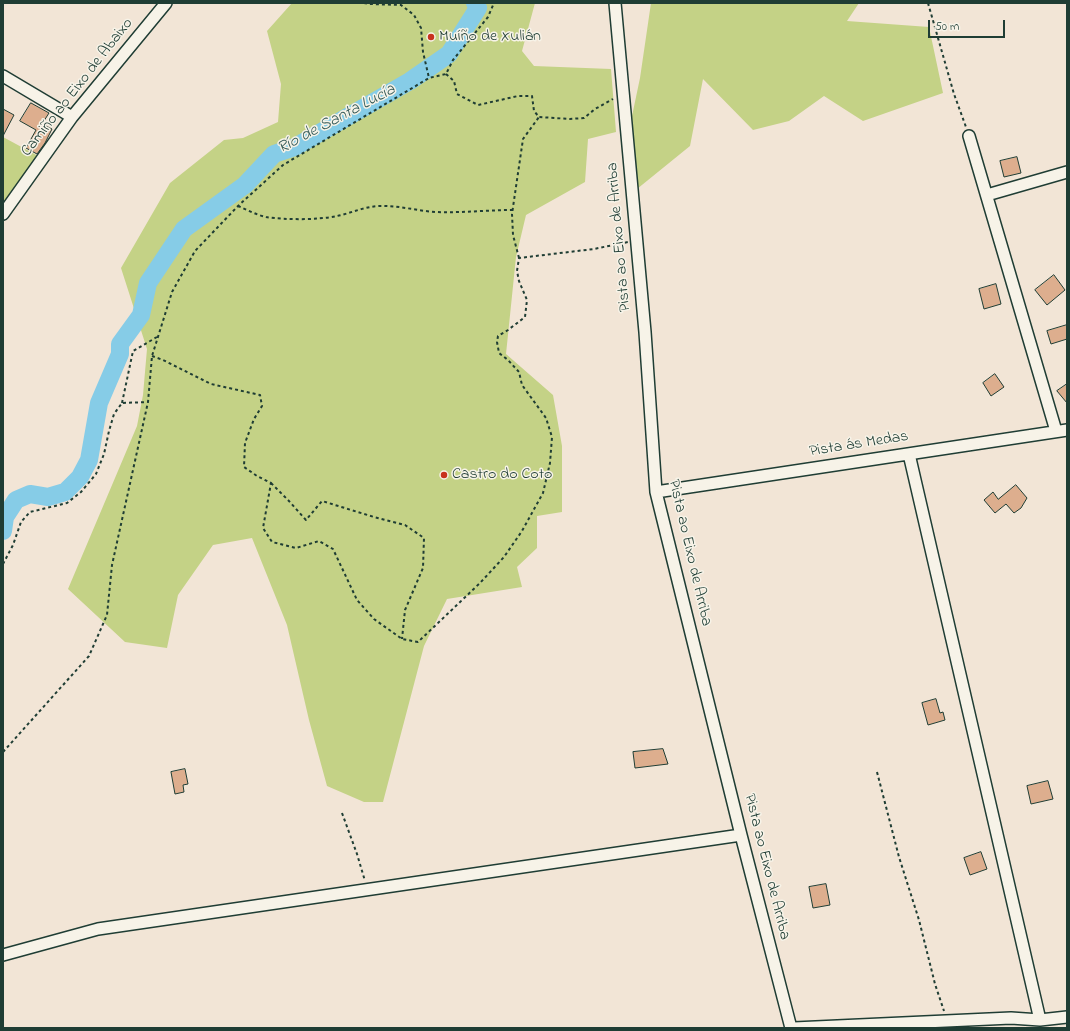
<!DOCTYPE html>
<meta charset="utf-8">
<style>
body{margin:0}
#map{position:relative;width:1070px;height:1031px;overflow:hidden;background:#f2e5d6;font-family:"Indie Flower",sans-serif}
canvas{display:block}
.frame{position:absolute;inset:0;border:4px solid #1f3d34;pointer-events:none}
.scale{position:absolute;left:928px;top:20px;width:77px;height:18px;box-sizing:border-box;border:2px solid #1f3d34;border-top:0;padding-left:5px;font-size:12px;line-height:14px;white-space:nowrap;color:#1f3d34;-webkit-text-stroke:3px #f7f3e8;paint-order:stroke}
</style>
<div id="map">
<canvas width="1070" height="1031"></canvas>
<div class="frame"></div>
<div class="scale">50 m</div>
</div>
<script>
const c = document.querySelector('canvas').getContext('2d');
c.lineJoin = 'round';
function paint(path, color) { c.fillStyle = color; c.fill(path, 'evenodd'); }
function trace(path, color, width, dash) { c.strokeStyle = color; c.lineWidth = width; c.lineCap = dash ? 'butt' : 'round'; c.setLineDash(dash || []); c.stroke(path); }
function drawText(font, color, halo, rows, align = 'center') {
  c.font = font + ' "Indie Flower",sans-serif'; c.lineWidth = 3; c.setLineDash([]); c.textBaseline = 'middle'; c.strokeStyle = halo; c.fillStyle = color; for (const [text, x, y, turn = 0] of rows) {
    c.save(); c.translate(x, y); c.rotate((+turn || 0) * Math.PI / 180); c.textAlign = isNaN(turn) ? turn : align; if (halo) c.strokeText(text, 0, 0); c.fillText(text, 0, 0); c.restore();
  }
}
paint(new Path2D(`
 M292,3H535L522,51L534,66L611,69L616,132L588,139L585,182L526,215L516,257L506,354L553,395L562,446V512L537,516V548L517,567L522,587L447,599L424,646L383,802H364L327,786L309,720L287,625L252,538L213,545L178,595L167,648L125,642L68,589L137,426L143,395L147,349L121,268L170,183L224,140L243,138L278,122L281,84L267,31Z
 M651,3H859L847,21L929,27L943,93L863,121L824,96L789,121L753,130L703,79L690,146L637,189L632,116L640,78Z
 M3,137L40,157L3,208Z`), '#c4d286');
trace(new Path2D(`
 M3,531L5,517L16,500L30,494L48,497L65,492L80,477L89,460L99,403L120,354V344L141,315L148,283L184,229L245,185L274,154L295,147L410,81L449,54L478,8L475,3`), '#86cce7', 18);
const building = new Path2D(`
 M31,103L49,113L42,124L52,129L45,143L37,154L26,148L36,130L20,121Z
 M3,109L14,115L3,136Z
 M1017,157L1021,173L1004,177L1000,161Z
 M1054,275L1065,290L1047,305L1035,290Z
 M996,284L1001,304L984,309L979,289Z
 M1067,325V339L1051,344L1047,331Z
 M995,374L1004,387L991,396L983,383Z
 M1067,384V403L1057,391Z
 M1016,485L1027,498L1021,508L1014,513L1006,504L995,513L984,500L993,492L998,499Z
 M936,699L940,713L943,712L945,720L928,725L922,703Z
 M663,749L668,764L635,768L633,752Z
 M185,769L188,784L183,785L184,792L175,794L171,772Z
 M1048,781L1053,799L1031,804L1027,786Z
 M981,852L987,869L970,875L964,858Z
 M826,884L830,905L813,908L809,887Z`);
paint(building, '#ddae8e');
trace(building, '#1f3d34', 1);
const street = new Path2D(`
 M615,3L645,332L656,492L741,835L791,1028
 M3,76L72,117
 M969,136L1056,431
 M987,195L1067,172
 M3,214L72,117L166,3
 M909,454L1040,1020
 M656,492L1067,430
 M3,955L98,929L741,835
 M794,1028L1011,1018L1040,1020L1067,1017`);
trace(street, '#1f3d34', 14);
trace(new Path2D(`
 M364,3L369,4L401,5L414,15L421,28L423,52L429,78
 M928,3L954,94L966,127
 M446,74L454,81L457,94L478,105L518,96H532L534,111L539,117L570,119L584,118L595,109L613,99
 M238,206C247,210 257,215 266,217C285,220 319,220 337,216C351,213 364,207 378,206C398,205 417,211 436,212C462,213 487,210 512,210
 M519,258L513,235L512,214L523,139L539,117
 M152,356L163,360L211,384L260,395L262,406L254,419L245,443L244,467L257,476L271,483L263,528L272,542L296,548L319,541L333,549L357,600L374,619L402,639L418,642L480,583L504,557L522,531L543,493L550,463L552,437L546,418L522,385L519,372L508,360L499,353L497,342L498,336L508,330L525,317L527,300L519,281L517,271L519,258L594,249L628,242
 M122,403L133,351L157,337
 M271,483L288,500L306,520L322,501L374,517L405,525L424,538L423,568L405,610L402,639
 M3,564L13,545L21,522L30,512L67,503L81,492L96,474L104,454L109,431L114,414L122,403L148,402
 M3,752L89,656L107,615L112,565L148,402L152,356L172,292L195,251L238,206L283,165L429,78L446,74L453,60L488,17L494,3
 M877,772L899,857L919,920L935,984L944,1011
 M342,813L357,854L365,881`), '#1f3d34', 2, [3, 3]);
trace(street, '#f7f3e8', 11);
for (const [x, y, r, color] of [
 [431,37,4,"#c8321e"],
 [444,475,4,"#c8321e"]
]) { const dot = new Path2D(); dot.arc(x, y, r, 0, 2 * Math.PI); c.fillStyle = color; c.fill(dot); trace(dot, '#f7f3e8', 1.5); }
drawText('16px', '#1f3d34', '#f7f3e8', [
 ["Muíño de Xulián",439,37],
 ["Castro do Coto",452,475]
], 'left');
drawText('16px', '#1f3d34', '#f7f3e8', [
 ["Camiño ao Eixo de Abaixo",78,88,-52],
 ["Pista ao Eixo de Arriba",620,237,-95],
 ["Pista ás Medas",859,445,-9],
 ["Pista ao Eixo de Arriba",689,553,77],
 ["Pista ao Eixo de Arriba",766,867,76]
]);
drawText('italic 17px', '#345a58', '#f7f3e8', [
 ["Río de Santa Lucía",337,120,-28]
]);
</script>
